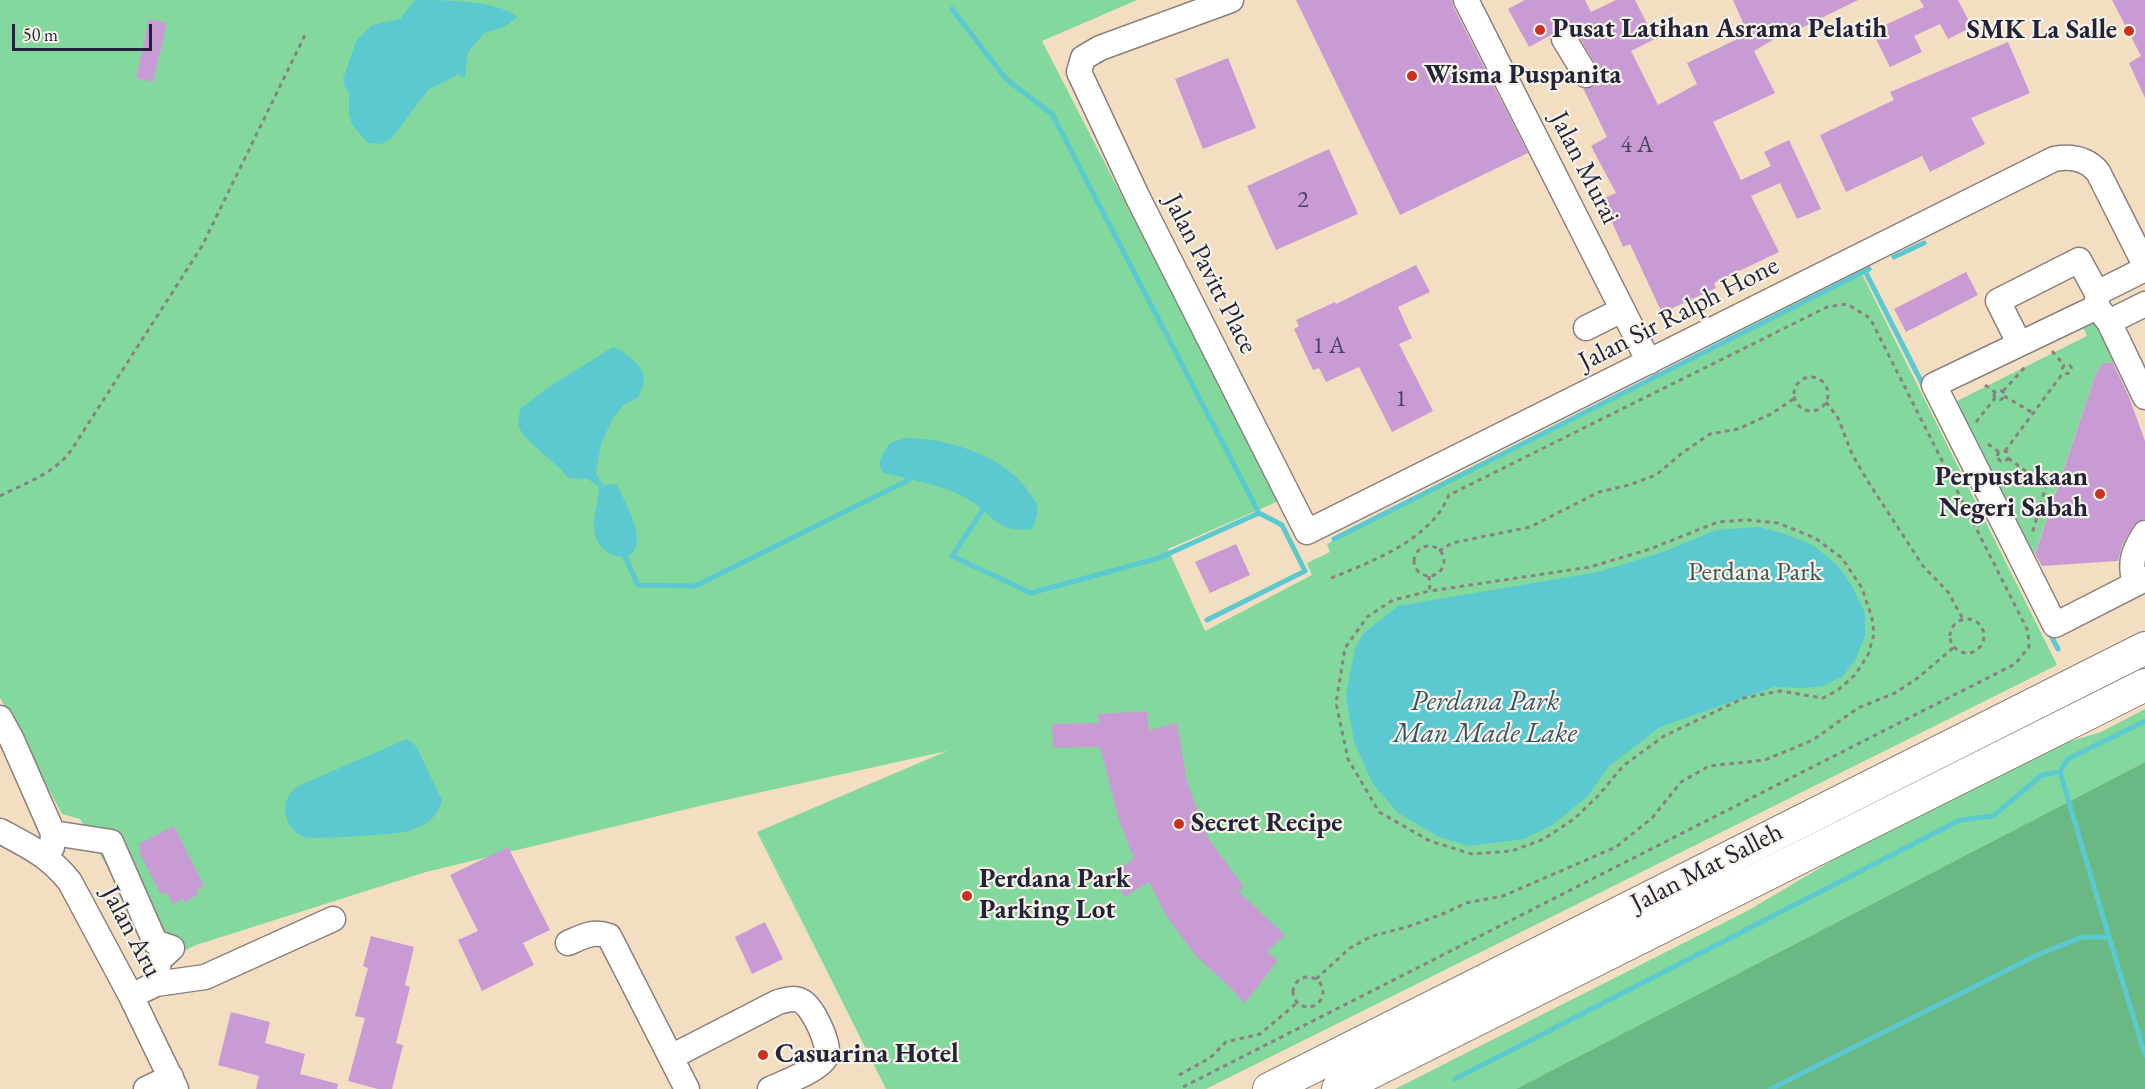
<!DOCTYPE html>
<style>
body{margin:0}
#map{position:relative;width:2145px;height:1089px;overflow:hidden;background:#f4dec1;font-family:"EB Garamond",serif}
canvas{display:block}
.scale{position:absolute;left:12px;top:24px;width:140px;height:27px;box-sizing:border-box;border:3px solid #22223b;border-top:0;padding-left:8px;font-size:18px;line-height:21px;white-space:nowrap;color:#22223b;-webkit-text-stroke:4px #f7f3e8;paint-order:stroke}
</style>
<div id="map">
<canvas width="2145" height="1089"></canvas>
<div class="scale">50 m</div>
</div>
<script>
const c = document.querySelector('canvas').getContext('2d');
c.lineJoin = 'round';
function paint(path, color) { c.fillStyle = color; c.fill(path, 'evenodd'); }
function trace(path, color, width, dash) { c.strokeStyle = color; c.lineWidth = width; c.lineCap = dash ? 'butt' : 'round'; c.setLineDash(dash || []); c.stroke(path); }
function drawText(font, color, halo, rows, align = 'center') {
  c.font = font + ' "EB Garamond",serif'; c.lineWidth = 4.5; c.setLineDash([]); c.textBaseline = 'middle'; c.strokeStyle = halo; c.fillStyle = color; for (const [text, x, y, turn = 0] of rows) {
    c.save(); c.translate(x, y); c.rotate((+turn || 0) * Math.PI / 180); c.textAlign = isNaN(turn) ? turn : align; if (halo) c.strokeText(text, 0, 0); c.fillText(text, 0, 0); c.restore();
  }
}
paint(new Path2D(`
 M0,0H1137L1042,41L1279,501L1168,549L1205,631L1312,575L1307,563L1330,552L1327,544L1862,274L2057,665L1206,1089H886L757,832L947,751L712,803L426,872L196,945L161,962L80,819L62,814L0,698Z
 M2090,321H2098L2117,358L2114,363L2108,362L2102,364L2095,376L2035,553H2028L1953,403L2087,336L2082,325Z
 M2145,709V762L1516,1089H1395L1749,910L1872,837L2048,748L2101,732Z`), '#83d99d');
paint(new Path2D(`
 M2145,762V1089H1516Z`), '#6ab984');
paint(new Path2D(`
 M415,0C441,0 499,0 517,17L505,27L484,33L468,52L465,77H461L459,74L428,90L392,138L381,144L368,143L352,125L349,114V93L344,85L343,79L356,41L372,25L400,19Z
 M613,347C622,350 626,354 633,360C647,372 646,382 638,398L623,405L612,420L601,444L596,473L603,485L617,484C624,501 637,521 637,540C636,568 602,557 596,538C590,520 599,505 599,487L588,479L568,478C558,463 524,441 520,429C517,424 519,415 520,409L547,388Z
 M905,438C946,437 1009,457 1030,494C1032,497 1037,502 1037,506C1039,514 1035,522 1032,529C996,534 995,515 968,499C944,485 911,480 884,473C875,461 883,454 890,443Z
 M1759,527L1782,533L1813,545L1838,566L1852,586L1865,613V635L1856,659L1842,677L1823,686L1804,688L1774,687L1660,727L1609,766L1587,797L1552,825L1524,839L1469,846L1439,837L1398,813L1373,784L1354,742L1346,695L1355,648L1364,633L1398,606L1598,572L1663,552L1716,530Z
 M407,739L416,746L442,800C439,811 433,820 423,825C419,827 414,829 410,831C399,834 313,840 304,837C286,830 279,806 292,791C295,787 303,784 307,782Z`), '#5cc9d0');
trace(new Path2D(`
 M952,9L1006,79L1052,114L1259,513L1282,525L1305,571L1207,620
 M1894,257L1924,243
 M1865,271L1925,389
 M982,511L952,556L1031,593L1159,558L1259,513
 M1334,539L1869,269
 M625,557L638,585L695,586L909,480
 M2049,632L2058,649
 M2109,937L2060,772L2068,759L2145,721
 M1455,1079L1960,820L1993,816L2042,775L2060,772
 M1771,1089L2035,956L2082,937H2109L2145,1055`), '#5cc9d0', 5);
paint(new Path2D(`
 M1296,0H1452L1453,6L1528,153L1400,215Z
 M1525,0H1585L1591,12L1616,0H1635L1655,39L1631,51L1658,105L1697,84L1687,63L1748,34L1733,0H1858L1801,28L1799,25L1754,51L1775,93L1713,122L1741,180L1771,166L1764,152L1789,140L1821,209L1797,219L1780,183L1751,196L1779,252L1714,283L1716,288L1662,313L1630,244L1623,247L1602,199L1616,193L1591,146L1607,137L1583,88L1593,87L1598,82L1600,75L1598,68L1576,32L1568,25L1557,27L1551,35L1529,47L1508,9Z
 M1920,0H1958L1972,27L1948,39L1940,24L1914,36L1922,52L1890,67L1872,31L1924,7Z
 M2112,0H2145V98L2129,63L2141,56Z
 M149,19L167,23L153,82L136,78Z
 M2008,42L2030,93L1971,118L1985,144L1930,172L1922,156L1846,192L1820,135L1894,100L1890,92Z
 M1228,58L1256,128L1203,149L1175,79Z
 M1329,149L1358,214L1276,250L1247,186Z
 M1416,265L1430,292L1398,307L1412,338L1399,344L1433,411L1392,432L1359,367L1326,382L1319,368L1313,370L1294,329L1299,326L1296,320L1335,302L1336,304Z
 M1966,272L1978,295L1906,332L1894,309Z
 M2108,362L2113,363L2129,397L2145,441V519L2138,521L2133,526L2122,546L2118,561L2042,566L2035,554L2037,548L2095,376L2102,364Z
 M1236,544L1250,575L1210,593L1195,562Z
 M1147,711L1149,730L1177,723L1187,782L1208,838L1244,887L1238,891L1285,935L1267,952L1278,960L1244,1004L1234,991L1196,956L1167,917L1149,882L1124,897L1111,872L1134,859L1119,820L1100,747L1053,748L1052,724L1099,723L1098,714Z
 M174,826L204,886L196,891L198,895L184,902L183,899L173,904L166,892L161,895L138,850L141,849L139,844Z
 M508,847L550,930L523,943L534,965L482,991L458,940L478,931L450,875Z
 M765,922L783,959L752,974L735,937Z
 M371,936L414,947L405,985L410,987L396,1043L403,1045L392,1089H378L348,1081L365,1018L355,1016L368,968L363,966Z
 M231,1012L270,1022L265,1043L305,1054L300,1074L338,1084L337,1089H256L259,1076L218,1065Z`), '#c99bd5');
const minor = new Path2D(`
 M1231,0L1100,48L1083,58L1079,72L1137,196L1307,532L2054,159C2071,156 2086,158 2098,172L2145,265
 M1466,0L1649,362
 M1564,39L1586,75
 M2097,293L2145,269
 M2097,307L1934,385L2055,625L2145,579
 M2109,322L2145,304
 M1586,328L1622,310
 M2019,343L1998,301L2079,260L2097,293V307L2109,322L2145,397
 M2135,584C2129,562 2133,552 2145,533
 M0,718L12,740L53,833L52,847
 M0,831C28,846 50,856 70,882L131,996L176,1089
 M53,833L111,842L155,942L172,948L159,960L156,984L131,996
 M568,943C582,937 593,930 609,936L687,1089
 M156,984L205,977L333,919
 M671,1057L778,1002C786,1000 794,997 801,1001C812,1005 832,1047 826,1057C818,1071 785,1082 770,1089
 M146,1089L171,1077`);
const major = new Path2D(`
 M1269,1089L2145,648
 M1338,1089L2145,685`);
trace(minor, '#8b807e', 27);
trace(major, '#8b807e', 34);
trace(new Path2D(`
 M2052,351L2064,365
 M2062.5 369a4.5 4.5 0 1 1 9 0a4.5 4.5 0 1 1-9 0Z
 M1794 394a17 17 0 1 1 34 0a17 17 0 1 1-34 0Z
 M1985,385L1995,392
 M1994 395a5 5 0 1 1 10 0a5 5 0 1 1-10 0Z
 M2003,391L2026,366
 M2004,396L2033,413
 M1826,402L1838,418L1852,454L1867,480L1923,566L1948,592L1963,619
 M1976,422L1995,398
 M1988,444L1999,452
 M1997.5 456a5.5 5.5 0 1 1 11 0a5.5 5.5 0 1 1-11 0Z
 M2005,451L2063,373
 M2008,458L2046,486L2032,534
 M0,496C25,483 56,473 72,449L202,246L305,35
 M1414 561a15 15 0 1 1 30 0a15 15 0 1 1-30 0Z
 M1439,551L1452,543L1530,527L1599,492L1629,485L1656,475L1682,453L1710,434L1738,429L1771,414L1795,398
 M1429,576L1430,591L1590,567L1650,549L1718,522L1747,520L1778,523L1815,538L1842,558L1862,588L1872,618L1874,634L1868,655L1855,675L1838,690L1823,698L1780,691L1744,698L1664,736L1623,766L1598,796L1574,819L1544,839L1512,851L1472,854L1430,841L1379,812L1348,759L1336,703L1345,648L1367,617L1393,600L1430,591
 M1950 636a17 17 0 1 1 34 0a17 17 0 1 1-34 0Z
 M1293 992a15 15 0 1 1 30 0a15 15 0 1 1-30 0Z
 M1316,979L1350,948L1372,936L1407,927L1445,913L1466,903L1503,896L1616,847L1652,818L1681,782L1709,766L1765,760L1813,740L1858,708L1895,693L1919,677L1954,647
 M1179,1075L1210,1058L1226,1042L1260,1034L1297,1003
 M1183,1087L2015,664L2029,647L2028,631L1870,318L1847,304L1827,307L1449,495C1445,503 1441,512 1434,519C1407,549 1365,564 1329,579`), '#8b807e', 3, [4.5, 4.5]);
trace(minor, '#fff', 24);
trace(major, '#fff', 32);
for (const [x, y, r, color] of [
 [1540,30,6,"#c8321e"],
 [2129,31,6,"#c8321e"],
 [1412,76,6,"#c8321e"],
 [2100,494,6,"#c8321e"],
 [1179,824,6,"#c8321e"],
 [967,896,6,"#c8321e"],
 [763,1055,6,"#c8321e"]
]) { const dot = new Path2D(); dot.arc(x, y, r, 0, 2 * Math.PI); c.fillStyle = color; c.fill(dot); trace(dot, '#f7f3e8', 2); }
drawText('24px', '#4c4062', null, [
 ["4 A",1637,145],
 ["2",1303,200],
 ["1 A",1329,346],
 ["1",1401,399]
]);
drawText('bold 27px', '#22223b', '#f7f3e8', [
 ["Pusat Latihan Asrama Pelatih",1552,30],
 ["SMK La Salle",2117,31,"right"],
 ["Wisma Puspanita",1424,76],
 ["Perpustakaan",2088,478,"right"],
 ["Negeri Sabah",2088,509,"right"],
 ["Secret Recipe",1191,824],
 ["Perdana Park",979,880],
 ["Parking Lot",979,911],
 ["Casuarina Hotel",775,1055]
], 'left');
drawText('27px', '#22223b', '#f7f3e8', [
 ["Jalan Murai",1584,168,63],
 ["Jalan Pavitt Place",1210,274,63],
 ["Jalan Sir Ralph Hone",1679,314,-27],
 ["Jalan Mat Salleh",1707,868,-27],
 ["Jalan Aru",131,932,62]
]);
drawText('27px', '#3f5958', '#f7f3e8', [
 ["Perdana Park",1755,573]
]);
drawText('italic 28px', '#335468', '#f7f3e8', [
 ["Perdana Park",1485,702],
 ["Man Made Lake",1485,734]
]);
</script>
